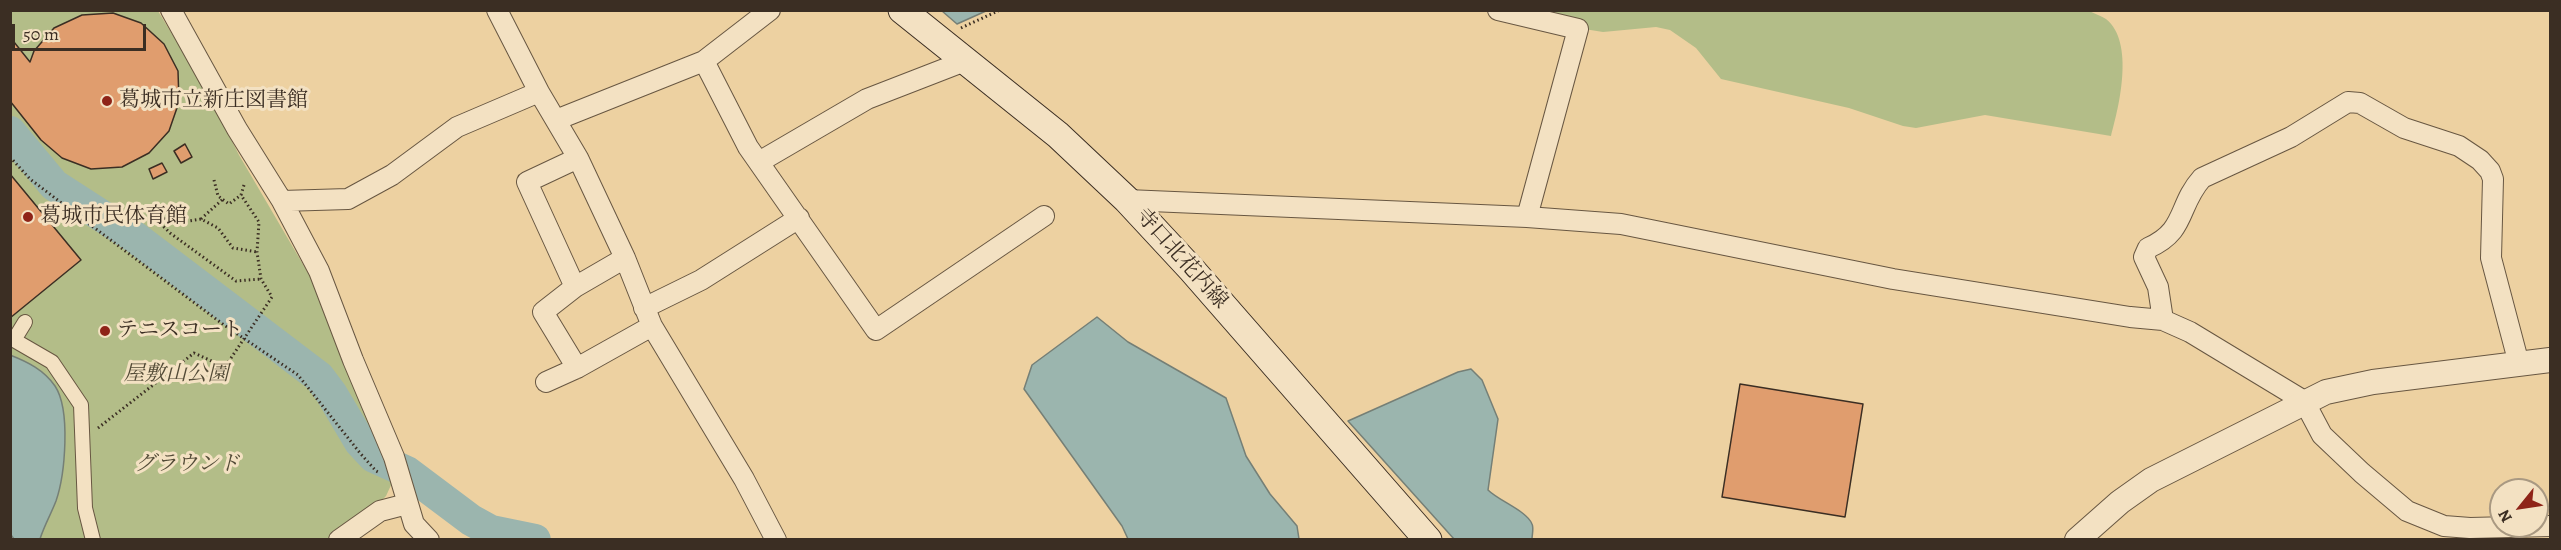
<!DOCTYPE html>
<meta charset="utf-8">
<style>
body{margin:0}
#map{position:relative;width:2561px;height:550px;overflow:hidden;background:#edd1a1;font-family:Alegreya,serif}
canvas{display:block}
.frame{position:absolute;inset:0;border:12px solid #3b2e23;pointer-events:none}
.north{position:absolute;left:2489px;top:478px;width:60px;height:60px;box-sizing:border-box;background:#f3e1c2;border:2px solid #a99982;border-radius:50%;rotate:240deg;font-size:16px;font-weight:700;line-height:24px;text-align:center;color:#3b2e23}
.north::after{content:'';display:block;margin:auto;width:21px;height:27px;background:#8f2418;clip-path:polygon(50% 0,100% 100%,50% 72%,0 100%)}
.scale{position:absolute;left:12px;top:24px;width:134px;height:27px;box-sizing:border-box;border:3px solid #3b2e23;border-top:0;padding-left:8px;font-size:18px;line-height:21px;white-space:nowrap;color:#3b2e23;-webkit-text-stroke:4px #f3e1c2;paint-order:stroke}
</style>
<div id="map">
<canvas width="2561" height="550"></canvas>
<div class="frame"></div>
<div class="north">N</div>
<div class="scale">50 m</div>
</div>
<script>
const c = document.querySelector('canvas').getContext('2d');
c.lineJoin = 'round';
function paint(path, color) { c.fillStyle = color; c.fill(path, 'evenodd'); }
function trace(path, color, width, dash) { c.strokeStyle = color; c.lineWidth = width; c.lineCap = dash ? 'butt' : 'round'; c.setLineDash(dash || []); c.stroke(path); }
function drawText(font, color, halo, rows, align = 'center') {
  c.font = font + ' Alegreya,"Noto Serif JP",serif'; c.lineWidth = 6; c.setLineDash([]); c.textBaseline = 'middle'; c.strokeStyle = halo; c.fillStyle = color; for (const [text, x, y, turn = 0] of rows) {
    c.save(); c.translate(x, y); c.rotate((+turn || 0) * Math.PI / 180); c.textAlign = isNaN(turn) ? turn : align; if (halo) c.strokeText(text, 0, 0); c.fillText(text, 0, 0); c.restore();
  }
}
paint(new Path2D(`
 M10,11H158L208,93L239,155L318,290L401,481L392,483L386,496L374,508L331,539H11Z
 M1504,11H2089C2094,13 2101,16 2106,19C2135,42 2119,107 2111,136L1985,115L1916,128L1903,126L1849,108L1721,79L1696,48L1670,30L1656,27L1603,32L1516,18Z`), '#b3bd88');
const water = new Path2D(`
 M942,11H986L957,24Z
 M1097,317L1128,342L1226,398L1246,456L1270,494L1297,526L1299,539H1128L1122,526L1024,389L1032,365Z
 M10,355C28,362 44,370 55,386C71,410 65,475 56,501C51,514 44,526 40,539H14L11,535Z
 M1471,369L1482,380L1498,419L1488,490C1499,501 1527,511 1532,524C1534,528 1532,535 1532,539H1454L1348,421L1458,372Z`);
paint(water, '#9bb5ae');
trace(water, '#757f76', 1.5);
trace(new Path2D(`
 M10,132L54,185L136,238L319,377L331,393L360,442L374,457L407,472L471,520L491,531L535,540`), '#9bb5ae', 32);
const building = new Path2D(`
 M113,13L141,23L164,44L178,71L179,102L169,131L149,153L122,167L91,169L62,158L41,140L10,101V37L30,62L34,51L54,28L82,15Z
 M185,144L192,157L181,163L174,151Z
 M162,163L167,172L153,179L149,169Z
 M10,174L81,260L10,318Z
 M1740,384L1863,404L1845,517L1722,497Z`);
paint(building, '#e09d6e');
trace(building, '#3b2e23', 1.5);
const pedestrian = new Path2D(`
 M25,322L14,340L52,362L81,405L85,508L93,540`);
const minor = new Path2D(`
 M171,10L237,129L282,201L319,271L353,360L394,457L414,524L429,540
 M497,10L539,92L578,158L625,258L652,326L744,479L776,540
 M1498,10L1578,29L1527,217
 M704,61L748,147L876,330L1044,216
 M556,120L704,61L770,10
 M759,162L867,99L965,61
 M1127,200L1527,217L1621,224L1893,279L2130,317L2163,320L2190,332L2304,401L2322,435L2362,473L2407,511L2444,526L2470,528L2550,526
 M282,201L348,199L392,175L457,127L539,92
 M575,287L527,182L578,158
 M644,308L701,280L799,218
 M2163,320L2158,287L2144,257L2148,248C2187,231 2177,206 2202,178L2291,137L2348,102L2360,103L2404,128L2459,146L2480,160L2490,171L2493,179L2491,258L2519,364
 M577,368L543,312L575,287L625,258
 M546,382L577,368L652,326
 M339,540L380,511L407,504`);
const tertiary = new Path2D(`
 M2077,540L2120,502L2151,480L2326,392L2373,382L2550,360`);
const secondary = new Path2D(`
 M902,10L1058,135L1127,200L1192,270L1428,540`);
trace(pedestrian, '#685742', 16);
trace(minor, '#685742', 22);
trace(tertiary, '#685742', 26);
trace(secondary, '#3b2e23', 29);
trace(new Path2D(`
 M961,28L1000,10
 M10,157L30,179L76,214L224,325L298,375L360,453L376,471L380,473
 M214,180L218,196L229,204L241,195L244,185
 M154,217L170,233L236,281L261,279
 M155,217L182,222L201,219L218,228L233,248L257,252
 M201,219L223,199
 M98,428L194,353L225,367L272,297L261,279L257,252L259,222L241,195`), '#3b2e23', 3, [1.5, 3]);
trace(pedestrian, '#f3e1c2', 14);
trace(minor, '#f3e1c2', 20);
trace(tertiary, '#f3e1c2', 24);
trace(secondary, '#f3e1c2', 27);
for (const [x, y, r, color] of [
 [107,101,6,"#8f2418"],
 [28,217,6,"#8f2418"],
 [105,331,6,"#8f2418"]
]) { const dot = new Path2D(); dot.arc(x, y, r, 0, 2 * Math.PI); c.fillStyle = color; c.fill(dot); trace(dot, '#f3e1c2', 2); }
drawText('21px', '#3b2e23', '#f3e1c2', [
 ["葛城市立新庄図書館",119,101],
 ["葛城市民体育館",40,217],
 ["テニスコート",117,331]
], 'left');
drawText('21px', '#3b2e23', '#f3e1c2', [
 ["寺口北花内線",1181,259,48]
]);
drawText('italic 21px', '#534b37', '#f3e1c2', [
 ["屋敷山公園",176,375],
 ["グラウンド",187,465]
]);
</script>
